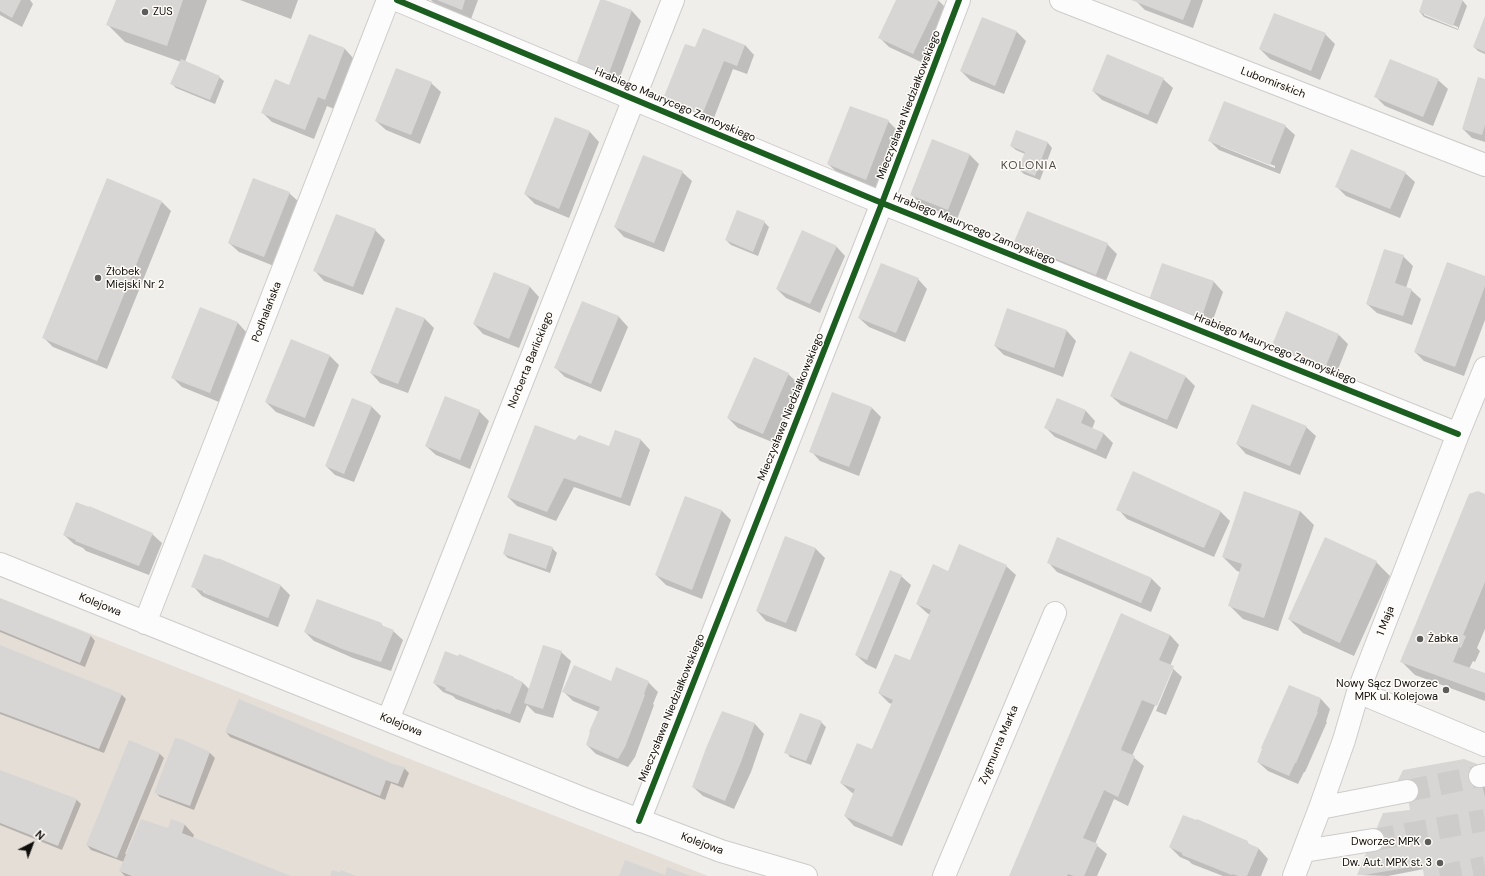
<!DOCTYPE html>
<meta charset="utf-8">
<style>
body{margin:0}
#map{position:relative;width:1485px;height:876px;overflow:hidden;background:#f0eeeb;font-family:"DM Sans",sans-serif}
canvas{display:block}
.north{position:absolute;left:12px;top:824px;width:40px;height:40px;-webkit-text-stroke:3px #fffcf8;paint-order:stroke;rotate:42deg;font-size:11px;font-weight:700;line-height:16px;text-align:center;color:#0f0e0c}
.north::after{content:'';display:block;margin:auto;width:14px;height:18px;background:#0f0e0c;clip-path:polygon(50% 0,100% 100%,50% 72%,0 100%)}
</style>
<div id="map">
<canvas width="1485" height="876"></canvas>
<div class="north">N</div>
</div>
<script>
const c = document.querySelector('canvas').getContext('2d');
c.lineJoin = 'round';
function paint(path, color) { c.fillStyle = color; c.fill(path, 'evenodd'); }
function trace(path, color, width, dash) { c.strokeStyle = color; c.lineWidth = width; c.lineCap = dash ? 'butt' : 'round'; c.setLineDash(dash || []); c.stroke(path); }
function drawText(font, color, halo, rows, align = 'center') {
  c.font = font + ' "DM Sans",sans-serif'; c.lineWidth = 3; c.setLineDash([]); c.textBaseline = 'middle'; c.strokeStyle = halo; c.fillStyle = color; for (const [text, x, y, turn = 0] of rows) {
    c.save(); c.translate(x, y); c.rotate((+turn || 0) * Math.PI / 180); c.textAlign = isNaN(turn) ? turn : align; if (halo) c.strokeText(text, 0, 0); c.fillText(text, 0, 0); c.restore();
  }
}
paint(new Path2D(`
 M0,598L708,876H0Z`), '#e4ded7');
paint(new Path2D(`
 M0,0H30L33,4L22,27L0,15Z
 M117,0H207L185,62L219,77L224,81L215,104L176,88L172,84L181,62L125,42L108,25Z
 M240,0H298L291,19Z
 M431,0H478L471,19L436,5Z
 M601,0L632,11L641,21L613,96L582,84Z
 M897,0H938L948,10L923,63L889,47L880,38Z
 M1135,0H1203L1193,28L1145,10Z
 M1424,0H1460L1463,1L1467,6L1458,30L1424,17L1420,12ZM1424,13L1458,27V29L1424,15Z
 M983,18L1017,32L1026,41L1004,94L971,81L961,71Z
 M1485,18V54L1478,51L1474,47Z
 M1325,34L1335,44L1320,80L1270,59L1260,49Z
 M310,36L345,49L354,59L334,109L327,106L314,139L272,122L263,113L290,86Z
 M745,45L754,55L747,74L733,69L712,123L674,108L664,98L696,49Z
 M1163,79L1173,88L1157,124L1102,100L1093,91Z
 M1438,80L1448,89L1433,126L1385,106L1376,97Z
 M1485,80V142L1472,138L1463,129Z
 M431,83L441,92L420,144L386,130L376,121Z
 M556,118L590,132L599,142L569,218L535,204L525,194Z
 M888,121L898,131L876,188L838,173L828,164Z
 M1285,126L1295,135L1280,174L1219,150L1210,141ZM1220,144L1275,166V168L1220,146Z
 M933,140L970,155L979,164L957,219L921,204L911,194Z
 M1048,143L1052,148L1040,180L1024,174L1019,169L1025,154L1016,150L1011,146Z
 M682,172L692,181L664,252L624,237L615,227Z
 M1405,173L1415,182L1400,218L1346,196L1336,186Z
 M289,193L299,202L274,266L239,252L229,243Z
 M162,202L171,211L107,369L53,347L43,337Z
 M764,222L769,227L758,256L731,245L726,240Z
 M375,230L385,240L363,295L324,281L315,271Z
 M1016,242L1107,244L1117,254L1105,283L1025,251Z
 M836,246L845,256L820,313L786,298L777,289Z
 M1403,256L1413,266L1406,288L1411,290L1421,299L1412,325L1377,313L1367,304Z
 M1163,264L1214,282L1223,292L1210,328L1159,310Z
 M494,273L530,287L539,297L519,348L483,334L474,324Z
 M1485,277V320L1464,376L1424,361L1415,352Z
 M918,279L927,289L905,342L869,327L859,318Z
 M583,302L619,317L628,327L601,392L565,377L555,367Z
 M201,308L238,323L247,333L219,402L182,387L173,378Z
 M1008,310L1067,331L1076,341L1063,377L1004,355L995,346Z
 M424,318L434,328L408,393L380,383L371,373Z
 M1339,335L1348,344L1333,382L1280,359Z
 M330,356L339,365L314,427L276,412L266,402Z
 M788,374L798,383L772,442L738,428L728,418Z
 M1186,377L1195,386L1177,429L1121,405L1111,396Z
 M1057,399L1086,411L1095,421L1092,429L1103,433L1113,443L1106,459L1055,437L1046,428Z
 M371,406L381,416L354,482L335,475L326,466Z
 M872,408L881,417L859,476L820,461L811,451Z
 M479,411L489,421L470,469L436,455L426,446Z
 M1306,427L1316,436L1300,475L1246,454L1237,444Z
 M615,431L641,440L650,450L630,506L574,487L556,521L517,506L508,497L576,442L610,447Z
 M1485,495V629L1477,648L1480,651L1475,662L1473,661L1469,669L1485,674V701L1415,675L1401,661Z
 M686,497L722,511L731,520L702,599L666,585L656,575Z
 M1118,509L1221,512L1230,521L1214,557L1127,519Z
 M1300,511L1314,525L1278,631L1243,619L1229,605L1240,572L1237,571L1223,557Z
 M152,534L162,543L149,575L86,551L83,548L74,544L64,535Z
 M552,548L557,553L550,573L508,558L504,554Z
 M815,548L825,558L796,632L766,621L757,611Z
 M1048,562L1152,579L1161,588L1151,612L1057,572Z
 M1376,562L1390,576L1354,656L1303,633L1289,619Z
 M1006,566L1016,575L902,846L854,826L845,816L854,794L851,792L841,783L872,750L892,704L889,703L879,693L910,662L930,615L927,613L917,604L948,572Z
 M901,576L911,585L876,669L866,664L856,655Z
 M193,586H281L290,595L278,627L215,602L202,596ZM203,590L210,593L209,595L203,592Z
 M0,600L91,636L95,641L85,667L0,632Z
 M1121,614L1170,635L1179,645L1170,666L1182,677L1166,715L1156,711L1173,670H1171L1132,756L1144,766L1128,806L1114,799L1095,844L1107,854L1097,876H1010Z
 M381,624L384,627L393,631L403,640L391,671L353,658L314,641L305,632Z
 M0,646L122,695L126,699L104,753L0,714Z
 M561,652L571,661L553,718L535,713L527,705L520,723L456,699L453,696L443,692L434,683L512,676L515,679L522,682L530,690Z
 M612,682H648L658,692L653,704L654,705L635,757L628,767L596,754L587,745L599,712L573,701L564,692Z
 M1289,687L1321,699L1330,709L1326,722H1327L1305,772H1304L1298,784L1268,771L1258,762Z
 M723,712L755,724L764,734L751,772L734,809L703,796L693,787Z
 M821,722L826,727L811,765L790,757L786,752Z
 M226,732L393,765L404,768L409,773L403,788L391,783L385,800L230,737Z
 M180,740L210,753L215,758L194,810L160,797L155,792Z
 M130,742L160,754L164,758L125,854H127L168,829L172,820L185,825L194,835L193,838L288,876H125L120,871L124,862L91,850L87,845Z
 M0,771L76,799L81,804L62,850L0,825Z
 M1483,775L1485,786V876H1425L1424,869L1388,876L1358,875L1384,814L1412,810Z
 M1247,842L1250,845L1259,849L1268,859L1261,876H1223L1192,864L1189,861L1180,857L1170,847Z`), '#0003');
paint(new Path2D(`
 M0,0H21L12,18L0,11Z
 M116,0H183L167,46L106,25Z
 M437,0H465L462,10Z
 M600,0H605L632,10L604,87L572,75Z
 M896,0H939L913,54L878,38Z
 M1131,0H1191L1183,20Z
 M1423,0H1463L1453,26L1419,12Z
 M1274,13L1326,33L1311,71L1259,49Z
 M1485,16V52L1473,47Z
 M982,17L1017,31L995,86L960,71Z
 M703,28L745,45L737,66L724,61L702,115L663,99L685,44L695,47Z
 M309,34L345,48L325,100L318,97L305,130L261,113L275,79L289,85Z
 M1107,54L1164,78L1148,115L1092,91Z
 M181,59L220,76L210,100L170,84Z
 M1390,59L1439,79L1423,117L1374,97Z
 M396,68L432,82L411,135L375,121Z
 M1478,77L1485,79V125L1482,135L1462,129Z
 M1224,101L1286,125L1270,165L1208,141Z
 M850,106L889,120L866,180L827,164Z
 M555,117L590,131L559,209L524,194Z
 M1016,130L1048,142L1035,176L1018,169L1025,152L1010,146Z
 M932,139L970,154L948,210L910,195Z
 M1351,149L1406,172L1390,209L1335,187Z
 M643,155L683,171L654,243L614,227Z
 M107,178L162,201L97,361L42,338Z
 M253,178L290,192L264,257L228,243Z
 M737,210L765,221L753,252L725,240Z
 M1027,211L1108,243L1096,275L1014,242Z
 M336,214L376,229L353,287L313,271Z
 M802,230L837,246L810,304L776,289Z
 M1384,249L1404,255L1395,283L1412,289L1403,316L1366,304Z
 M1447,262L1485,276V286L1455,367L1414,352Z
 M881,263L919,278L896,333L858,318Z
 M1162,263L1214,281L1201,319L1149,300Z
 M494,272L530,286L509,339L473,324Z
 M582,301L619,316L591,384L554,368Z
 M200,307L238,322L210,393L171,378Z
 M396,307L425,318L398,384L370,373Z
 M1007,308L1067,330L1054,368L994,346Z
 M1286,311L1339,334L1323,373L1270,350Z
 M291,339L330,355L305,418L265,402Z
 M1130,351L1186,376L1167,420L1110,396Z
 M754,357L789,373L763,434L727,418Z
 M832,392L872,407L849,467L809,452Z
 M445,396L480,410L460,460L425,446Z
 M352,398L372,406L344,474L325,466Z
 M1057,398L1086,410L1081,423L1104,433L1096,450L1044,428Z
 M1252,404L1307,426L1290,466L1236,444Z
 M535,425L575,440L579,435L609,446L615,430L641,439L621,498L564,478L547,512L507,497Z
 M1133,471L1221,511L1204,548L1116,510Z
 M1244,491L1300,511L1264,618L1228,606L1242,564L1222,557Z
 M1478,491L1485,494V582L1463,635L1466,636L1461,648L1459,647L1453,662L1485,673V693L1400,662L1469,494Z
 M685,496L722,510L692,590L655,575Z
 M76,502L89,507V506L153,533L139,566L75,541L76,540L63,535Z
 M509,533L553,547L546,569L503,554Z
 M785,536L816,548L786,623L756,611Z
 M1057,537L1152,578L1141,603L1047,563Z
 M1325,537L1377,561L1340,643L1288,619Z
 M959,544L1007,565L892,837L844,816L855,789L840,783L857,743L872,749L893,700L878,693L895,654L910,660L931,610L916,604L933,564L948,571Z
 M204,554L218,559V558L281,585L268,618L204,593L205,592L191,587Z
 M890,570L902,575L867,660L855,655Z
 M0,598L91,635L80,663L0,630Z
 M317,599L382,623L381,625L394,630L381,662L342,649L304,632Z
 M1121,613L1170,635L1159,660L1174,666L1157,706L1142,700L1122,747L1121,750L1135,756L1118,797L1104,790L1103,793L1083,838L1098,844L1084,876H1074L1068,874L1067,876H1009Z
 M0,645L122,694L99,749L0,712Z
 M543,645L562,651L543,709L524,703Z
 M445,651L458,656L459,654L512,676V677L523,682L510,714L497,709L496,710L445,690L446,688L433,683Z
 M574,665L611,681L616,667L649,681L644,694L645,695L625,747L618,759L586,745L590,732H589L600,707L562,692Z
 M1289,685L1321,698L1317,712H1318L1296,763H1295L1289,776L1257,762L1262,749L1261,748Z
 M239,699L393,764L405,767L398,784L386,780L380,796L225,732Z
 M722,711L755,723L741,762L725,801L692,787L706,748Z
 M800,713L822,721L806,761L784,753Z
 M175,738L181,739L210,752L190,806L154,793Z
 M129,740L160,753L117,858L86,845Z
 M1464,759L1485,767L1479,771L1485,797V876H1424L1422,865L1364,875H1357L1383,813L1410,810L1405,783L1396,784L1403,770Z
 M0,770L77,799L58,846L0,823Z
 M1183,815L1196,820L1197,819L1248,841L1247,843L1259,848L1247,876H1238L1233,874L1232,875L1182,855V853L1169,847Z
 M141,819L168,828L171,819L185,824L182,833L291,876H132L119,871Z
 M625,860L665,875L667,867L691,876H619Z
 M332,870L340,872L341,870L356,876H330Z`), '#d8d6d4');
trace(new Path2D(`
 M1407,791L1480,776
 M1373,840L1485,820
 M1440,876L1485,867`), '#ceccca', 22, [22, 11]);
const minor = new Path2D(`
 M397,0L882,203L1458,434
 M1061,0L1485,165
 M0,564L584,799L721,851L806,876
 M145,623L388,0
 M1358,692L1485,745
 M388,720L673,0
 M1480,776L1485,775
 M1320,808L1407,791
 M639,821L882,203L959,0
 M1304,851L1373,840
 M944,876L1055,613
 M1294,876L1320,808L1344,740L1358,692L1458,434L1485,368`);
trace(minor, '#cdccca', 24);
trace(minor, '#fdfcfc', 22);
trace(new Path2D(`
 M397,0L882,203L1458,434
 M639,821L882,203L959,0`), '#1b5e20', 6);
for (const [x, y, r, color] of [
 [145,12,4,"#5e5c5a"],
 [98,278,4,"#5e5c5a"],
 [1420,639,4,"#5e5c5a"],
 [1446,690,4,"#5e5c5a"],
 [1428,842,4,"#5e5c5a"],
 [1440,863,4,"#5e5c5a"]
]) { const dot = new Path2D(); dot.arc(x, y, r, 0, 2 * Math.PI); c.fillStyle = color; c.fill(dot); trace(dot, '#fffcf8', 1.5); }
drawText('11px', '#0f0e0c', '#fffcf8', [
 ["ZUS",153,12],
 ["Żłobek",106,272],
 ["Miejski Nr 2",106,285],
 ["Żabka",1428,639],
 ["Nowy Sącz Dworzec",1438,684,"right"],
 ["MPK ul. Kolejowa",1438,697,"right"],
 ["Dworzec MPK",1420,842,"right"],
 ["Dw. Aut. MPK st. 3",1432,863,"right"]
], 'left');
drawText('11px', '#0f0e0c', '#fffcf8', [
 ["Lubomirskich",1273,83,21],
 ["Hrabiego Maurycego Zamoyskiego",675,105,23],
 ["Mieczysława Niedziałkowskiego",909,105,-69],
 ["Hrabiego Maurycego Zamoyskiego",974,229,22],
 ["Podhalańska",267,312,-69],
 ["Hrabiego Maurycego Zamoyskiego",1275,349,22],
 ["Norberta Barlickiego",531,360,-68],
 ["Mieczysława Niedziałkowskiego",791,407,-68],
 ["Kolejowa",100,605,22],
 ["1 Maja",1386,621,-69],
 ["Mieczysława Niedziałkowskiego",672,708,-68],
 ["Kolejowa",401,725,22],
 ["Zygmunta Marka",999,745,-67],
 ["Kolejowa",702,844,20]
]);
c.letterSpacing = '1px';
drawText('12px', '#4f4c48', '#fffcf8', [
 ["KOLONIA",1029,166]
]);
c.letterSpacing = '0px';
</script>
